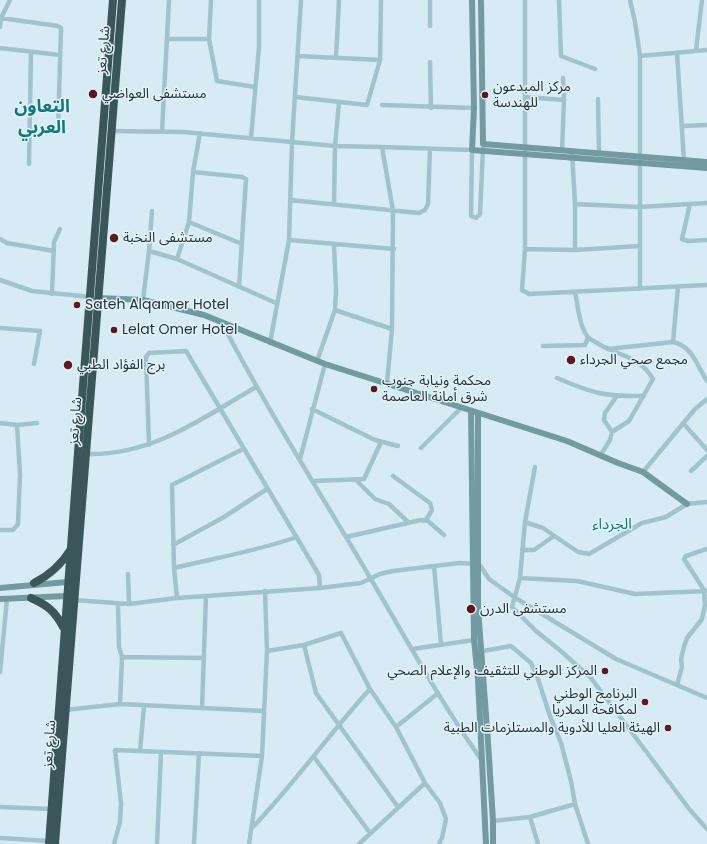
<!DOCTYPE html>
<meta charset="utf-8">
<style>
body{margin:0}
canvas{display:block;background:#d7ebf4}
</style>
<canvas width="707" height="844"></canvas>
<script>
const c = document.querySelector('canvas').getContext('2d');
c.lineJoin = 'round';
function trace(path, color, width, dash) { c.strokeStyle = color; c.lineWidth = width; c.lineCap = dash ? 'butt' : 'round'; c.setLineDash(dash || []); c.stroke(path); }
function drawText(font, color, halo, rows, align = 'center') {
  c.font = font + ' Poppins,"Noto Sans Arabic",sans-serif'; c.lineWidth = 3; c.setLineDash([]); c.textBaseline = 'middle'; c.strokeStyle = halo; c.fillStyle = color; for (const [text, x, y, turn = 0] of rows) {
    c.save(); c.translate(x, y); c.rotate((+turn || 0) * Math.PI / 180); c.textAlign = isNaN(turn) ? turn : align; if (halo) c.strokeText(text, 0, 0); c.fillText(text, 0, 0); c.restore();
  }
}
trace(new Path2D(`
 M211,0L209,39L217,81L255,87
 M430,0V26
 M525,0V249L522,290L529,294L707,285
 M559,0L561,56L595,69
 M630,0L635,22L640,56V289
 M1,18L58,26L61,28L58,132
 M0,27L1,18L10,0
 M167,39H209
 M0,48L60,55
 M696,50L702,0
 M677,53L684,161
 M298,56L380,60L381,0
 M640,56L707,50
 M336,58L339,0
 M430,62L431,108
 M563,78L564,100
 M295,97L367,105L380,60
 M525,97L564,100L562,151
 M598,99L599,154
 M382,105L474,108
 M683,126L707,125
 M110,131L183,132L335,146L382,147L393,211L392,329L387,383
 M162,131L169,0
 M251,138L259,47V0
 M382,147L472,150L471,216L476,218L480,214L483,148
 M572,152L575,204
 M29,164L31,52
 M193,172L242,177L246,179L239,287
 M290,200L419,213L425,210L428,204L430,149
 M707,203L690,204L682,239L688,241L707,240
 M334,204L335,146L339,102
 M189,222L242,244
 M0,239L7,243L54,251
 M289,240L394,249
 M525,249L575,250V204L639,207L690,204
 M575,250L640,246
 M149,251L152,211
 M177,259L189,222L193,172L200,133
 M0,280L32,291L91,297
 M575,292C578,306 579,324 587,336C589,339 594,341 597,343C618,356 640,356 653,379L629,421L612,432
 M52,294L54,242L60,229
 M143,300L149,251L177,259L276,303
 M335,310L392,329
 M222,323C266,407 317,488 365,569C403,633 438,698 480,758
 M0,328L40,331L34,364
 M673,342L678,287
 M270,343L289,240L292,142L301,0
 M543,346L585,345L588,338
 M608,349L673,342C693,346 697,366 707,381
 M317,361L335,310L336,291L334,244
 M557,378C592,393 605,397 644,396
 M312,409L375,440L398,446
 M0,423L17,425L37,423
 M683,423L707,450
 M149,445L146,357L149,353L186,351L319,575L320,588
 M421,448L461,408
 M86,454C152,456 201,419 256,387
 M600,456L610,440L612,432L604,420L605,413L616,397
 M300,459L325,364
 M535,467L525,522L520,578L512,607L536,631L562,652L591,678L690,810L707,829
 M691,471L707,456
 M643,472L695,409L707,399
 M393,476L430,503L432,510L426,520
 M356,480L375,499L389,504L408,522
 M314,481L364,479L381,442
 M525,522L543,528L578,552L589,554L642,523L666,517L687,504L707,502
 M0,530H13L18,524L20,474L17,425
 M346,537L421,520L428,521L444,535
 M173,545L224,517L267,489
 M522,550H534L554,536
 M434,566L441,644
 M174,568C215,558 257,551 297,537
 M128,574L129,604
 M520,578L577,581L635,594L707,591
 M177,598L174,568L172,485L243,449
 M74,600L129,604L177,598L320,588L361,583L380,574L393,571L459,563L479,564L489,579L514,597L616,659L707,698
 M118,603L119,647L122,657L120,704
 M304,645L316,693L398,807
 M412,649L474,640
 M267,651L304,645L341,633L370,689L396,727L425,783L440,803L446,819L442,838L439,844
 M483,651L511,646L531,663L537,676L550,716L561,743L571,781L575,804L588,844
 M122,657L204,658
 M0,672L7,599
 M677,685L682,667L681,659L684,647L687,638L702,619L705,605L704,590L684,559L686,556L707,549
 M202,708L206,596
 M65,710L120,704L264,711
 M396,727L437,694
 M140,751L144,706
 M314,757L370,833
 M0,807L51,809
 M530,817L538,844
 M493,821L530,817L575,804
 M251,829C294,784 329,734 370,689
 M0,838L49,841
 M114,844L120,822L121,803L115,750L262,756
 M157,844L161,752
 M194,844L199,753
 M249,844L262,756L267,651L265,591
 M359,844L425,783`), '#a2c2cd', 4.5);
trace(new Path2D(`
 M472,0L474,108L472,150L707,168
 M481,0L483,144L707,162
 M99,298L143,300L204,315L325,364L567,441L618,463L643,472L687,504
 M471,411L474,640L478,679L486,844
 M478,413V608L488,742L493,821V844
 M0,588L67,582
 M0,599L66,596`), '#739aa0', 6);
trace(new Path2D(`
 M34,583C50,575 61,565 71,549
 M31,598C47,605 55,611 63,627
 M49,844C70,563 90,281 113,0
 M55,844L122,0`), '#3b5658', 8);
for (const [x, y, r, color] of [
 [93,94,5,"#5c1721"],
 [485,95,4,"#5c1721"],
 [114,238,5,"#5c1721"],
 [77,305,4,"#5c1721"],
 [114,330,4,"#5c1721"],
 [571,360,5,"#5c1721"],
 [68,365,5,"#5c1721"],
 [374,389,4,"#5c1721"],
 [471,609,5,"#5c1721"],
 [605,671,4,"#5c1721"],
 [645,702,4,"#5c1721"],
 [668,728,4,"#5c1721"]
]) { const dot = new Path2D(); dot.arc(x, y, r, 0, 2 * Math.PI); c.fillStyle = color; c.fill(dot); trace(dot, '#e3f3fb', 1.5); }
drawText('14px', '#253536', '#e3f3fb', [
 ["شارع تعز",104,50,-85],
 ["شارع تعز",76,421,-86],
 ["شارع تعز",50,744,-86]
]);
drawText('14px', '#253536', '#e3f3fb', [
 ["مركز المبدعون",493,87],
 ["للهندسة",493,103],
 ["مستشفى العواضي",102,94],
 ["مستشفى النخبة",123,238],
 ["Sateh Alqamer Hotel",85,305],
 ["Lelat Omer Hotel",122,330],
 ["مجمع صحي الجرداء",580,360],
 ["برج الفؤاد الطبي",77,365],
 ["محكمة ونيابة جنوب",382,381],
 ["شرق أمانة العاصمة",382,397],
 ["مستشفى الدرن",480,609],
 ["المركز الوطني للتثقيف والإعلام الصحي",597,671,"right"],
 ["البرنامج الوطني",637,694,"right"],
 ["لمكافحة الملاريا",637,710,"right"],
 ["الهيئة العليا للأدوية والمستلزمات الطبية",660,728,"right"]
], 'left');
drawText('15px', '#15797a', '#e3f3fb', [
 ["الجرداء",612,525]
]);
drawText('bold 18px', '#15797a', '#e3f3fb', [
 ["التعاون",42,107],
 ["العربي",42,128]
]);
</script>
